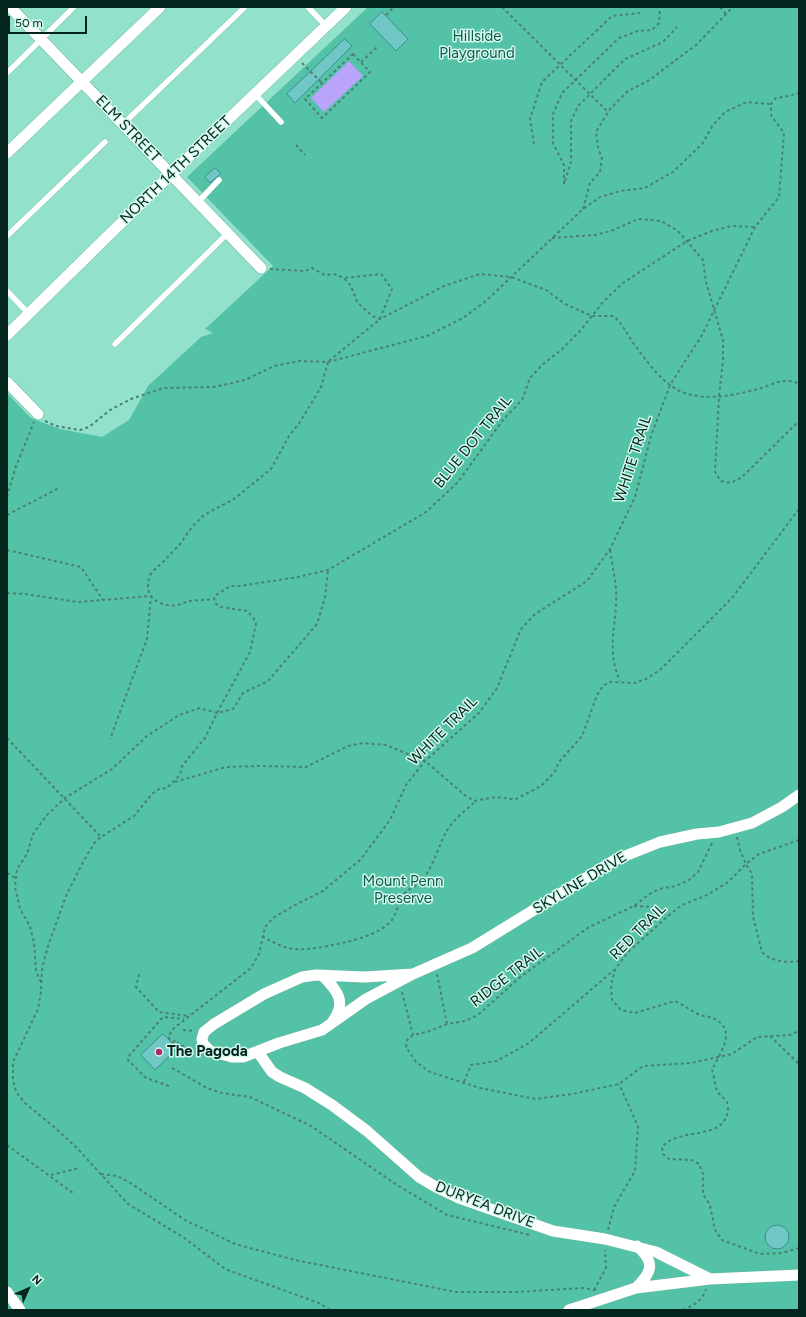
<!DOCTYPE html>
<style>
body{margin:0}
#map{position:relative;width:806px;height:1317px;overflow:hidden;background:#92e1cb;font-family:Figtree,sans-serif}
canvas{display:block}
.frame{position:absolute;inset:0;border:8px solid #03251d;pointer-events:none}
.north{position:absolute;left:8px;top:1269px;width:40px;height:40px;-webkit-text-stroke:3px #d3f9ed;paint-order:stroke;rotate:45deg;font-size:11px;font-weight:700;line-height:16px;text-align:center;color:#03251d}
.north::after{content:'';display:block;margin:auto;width:14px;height:18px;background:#03251d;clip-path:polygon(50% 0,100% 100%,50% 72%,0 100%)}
.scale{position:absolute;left:8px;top:16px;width:79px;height:18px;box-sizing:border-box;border:2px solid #03251d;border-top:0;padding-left:5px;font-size:12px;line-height:14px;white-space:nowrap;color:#03251d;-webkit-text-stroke:3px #d3f9ed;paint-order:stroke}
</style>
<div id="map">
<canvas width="806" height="1317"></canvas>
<div class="frame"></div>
<div class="north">N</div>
<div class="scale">50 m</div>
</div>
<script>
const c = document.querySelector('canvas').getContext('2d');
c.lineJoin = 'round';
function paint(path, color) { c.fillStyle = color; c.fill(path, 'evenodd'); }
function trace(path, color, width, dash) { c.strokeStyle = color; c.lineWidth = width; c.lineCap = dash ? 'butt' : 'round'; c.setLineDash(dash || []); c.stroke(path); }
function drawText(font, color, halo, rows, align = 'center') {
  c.font = font + ' Figtree,sans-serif'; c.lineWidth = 3; c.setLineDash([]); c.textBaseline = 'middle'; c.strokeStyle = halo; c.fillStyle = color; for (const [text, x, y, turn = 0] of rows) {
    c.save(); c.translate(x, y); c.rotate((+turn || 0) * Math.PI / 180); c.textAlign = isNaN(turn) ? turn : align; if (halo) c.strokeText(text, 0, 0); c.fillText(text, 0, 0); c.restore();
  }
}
paint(new Path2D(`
 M368,7H799V1310H7V393L31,418L60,429L102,437L129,420L148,386L201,337L213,333L205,329L273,266L187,177Z`), '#54c2a7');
paint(new Path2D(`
 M349,61L363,76L324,112L311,98Z`), '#b9a3fb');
const building = new Path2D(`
 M382,12L408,39L396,51L370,24Z
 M345,39L352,46L295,103L287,94Z
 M215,168L221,173L210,183L205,177Z
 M163,1034L177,1048L155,1070L141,1055Z
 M765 1237a12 12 0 1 1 24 0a12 12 0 1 1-24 0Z`);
paint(building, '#71c7c6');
trace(building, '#379090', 1);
const lane = new Path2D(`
 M308,7L326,26
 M7,73L74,7
 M255,94L281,122
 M123,124L245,7
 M198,202L219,180
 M7,236L105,142
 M7,291L29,314
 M115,344L228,233`);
const street = new Path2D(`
 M10,7L261,268
 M7,153L160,7
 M7,335L171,174L346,7
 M7,382L38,414
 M413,974L365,977L316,975L302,977L264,994L214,1024L204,1032L202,1039L203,1044L210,1051L232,1057H243L279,1043L322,1030L366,999L413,974L472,948L615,860L660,842L697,834L719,832L752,823L782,807L799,795
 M323,976C337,990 347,1002 333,1021
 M258,1052L272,1072L280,1077L305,1088L332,1105L367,1131L419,1177L436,1187L459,1198L553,1231L605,1239L656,1252L710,1279
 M636,1288C652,1272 656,1263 637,1246
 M7,1292L20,1310
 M569,1310L636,1288L710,1279L799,1275`);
trace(lane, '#69b7a2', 6);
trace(street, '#69b7a2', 12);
trace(new Path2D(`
 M502,7L608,112
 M720,7L726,14
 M386,15L394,7
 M353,54L370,72L322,118L305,99Z
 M361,62L377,47
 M302,63L322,83
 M534,144L530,119L542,82L612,16L640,13
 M296,145L305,155
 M565,181L571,162V121L578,106L625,59L663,42L677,27
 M564,184V165L553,143V114L562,93L619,38L638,31L652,30L659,23L660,7
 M583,209L590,183L600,172L602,159L598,147L596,132L610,109L628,91L648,81L696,45L733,7
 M552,238L595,235L611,231L638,219L661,221L678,231L703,260L706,282L723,340V361L719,396L715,472L721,481L731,483L742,477L799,421
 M270,269L305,271L312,268L325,275L334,274L344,278L351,286L357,302L372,316L380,319L444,286L480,274L511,277L546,290L565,304L592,316H614C623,325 627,334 634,344C644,357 656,375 670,385C694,404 731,396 758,389C772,385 786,376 799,384
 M329,361L380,319L392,289L381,274L344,278
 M328,362L427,336L463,318L486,301L583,209L600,197L620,191L645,188L673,172L702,144L713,125L725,112L747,102L771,104
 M45,421L56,426L80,430L89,427L110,410L131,399L163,388L214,387L245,380L274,366L300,361L328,362L321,387L300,422L289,436L271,469L234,499L204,515L192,527L180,544L163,562L152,572C148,579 147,584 149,592C153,603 167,607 178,605C182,604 185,602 189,601C197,600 206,600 214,599
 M7,497L16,466L34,422
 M7,515L59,488
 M7,532V535
 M7,550L81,567L103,600
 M610,550C612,563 615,577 616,590C618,624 605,647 620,681
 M7,593L25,594L78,602L151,596L147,639L110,739
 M7,738L101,837
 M175,782L226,767L259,766L306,767L348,746L363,743L386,745L425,761L467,797L476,801C491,797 500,796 514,800L541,786L554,773L559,762L582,736L597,695L603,686L609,682L635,683L646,679L660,670L732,598L799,509
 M737,837L740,850L746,864L728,882L707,895L682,905L668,916L627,953L615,970L611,985L612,1000L621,1010L635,1013L675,1001C684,1005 691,1011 700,1015C705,1017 710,1016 715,1019C738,1031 719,1054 712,1070C714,1076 715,1085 717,1091C721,1097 729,1100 728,1108C727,1142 680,1126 662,1147L663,1154L669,1159L692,1160L699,1164L703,1174V1194L710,1205L715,1230L722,1240L760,1254L782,1253L799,1248
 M799,840L759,854L746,864L752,874L753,917L762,952C770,961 787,963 799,961
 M712,843L698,872L689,880L676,886L659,889L648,895L634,906L589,927L519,978L478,1015L465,1021L447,1024L430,1031L413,1035L407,1040L406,1047L416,1062L430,1072L480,1088L536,1099L572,1094L619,1084L643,1066L691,1063L732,1054L757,1037L790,1035L799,1031
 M7,873L15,878
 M634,906L654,907L668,916
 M262,936C288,952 299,951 328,946C347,942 379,936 392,920C397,912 398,902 403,895C408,889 415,887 420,882C434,868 438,845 448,829C455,818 467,809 476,801
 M139,974L136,987L159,1012L189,1016
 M437,974L447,1024
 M41,982L36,971L34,943L30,926L20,909L15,887L17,869L27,854L33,834L47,815L65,798L112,769L147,736L179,715L200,708L217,713L233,709L243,693L268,681L317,624L325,598L328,570
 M402,992L413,1035
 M183,1030L194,1031
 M770,1036L799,1064
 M173,1042L176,1040L180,1046H185
 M172,1044L173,1042L168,1037L174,1028L251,968L259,954L265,927L273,918L295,905L323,891L361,859L390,820L406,785L425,761L479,713L497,688L521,629L535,614L587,581L610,549L635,497L651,436L670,385L702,335L755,227L779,197L784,133L771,115V104L776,98L788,96L799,93
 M172,1068L207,1088L222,1093L250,1097L311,1126L397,1185L447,1215L530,1235
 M464,1082L471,1065L497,1061L529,1043L614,970
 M169,1086L146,1078L128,1060V1057L163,1017L184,1019
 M7,1145L73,1193
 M101,1174L117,1176L129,1182L185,1220L235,1244L295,1260L456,1292H518L582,1288L596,1290
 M51,1175L79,1168
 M608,1230L614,1207L635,1171L638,1126L619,1084
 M594,1290L606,1268L605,1250
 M330,1310L319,1303L225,1269L183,1237L128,1204L77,1148L54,1127L25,1103L16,1092L13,1080V1062L38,1009L41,992L42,969L48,946L66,896L84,860L95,842L101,837L134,816L152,794L159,789L167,788L180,775L182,766L205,738L217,713L250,652L256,624L253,617L247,611L221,607L216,604L214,599L216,595L230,586H240L298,577L328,570L426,512L458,482L503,420L522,400L530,378L542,365L561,350L580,331L603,302L623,283L687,241L712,231L731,226L755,227
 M683,1310C693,1306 703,1300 706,1289`), '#498172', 2, [3, 3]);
trace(lane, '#fff', 5.5);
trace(street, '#fff', 11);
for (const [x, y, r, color] of [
 [159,1052,4,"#b0296d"]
]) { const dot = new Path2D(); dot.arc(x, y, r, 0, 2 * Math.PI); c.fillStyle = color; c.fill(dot); trace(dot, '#d3f9ed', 1.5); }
drawText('15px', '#0d594a', '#d3f9ed', [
 ["Hillside",477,37],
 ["Playground",477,54],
 ["Mount Penn",403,882],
 ["Preserve",403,899]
]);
drawText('15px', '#03251d', '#d3f9ed', [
 ["ELM STREET",128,129,46],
 ["NORTH 14TH STREET",176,170,-44],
 ["BLUE DOT TRAIL",473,442,-51],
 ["WHITE TRAIL",633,459,-72],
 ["WHITE TRAIL",443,731,-45],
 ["SKYLINE DRIVE",580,883,-31],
 ["RED TRAIL",638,932,-45],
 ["RIDGE TRAIL",507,977,-38],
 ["DURYEA DRIVE",485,1205,21]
]);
drawText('bold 15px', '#03251d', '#d3f9ed', [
 ["The Pagoda",167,1052]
], 'left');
</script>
